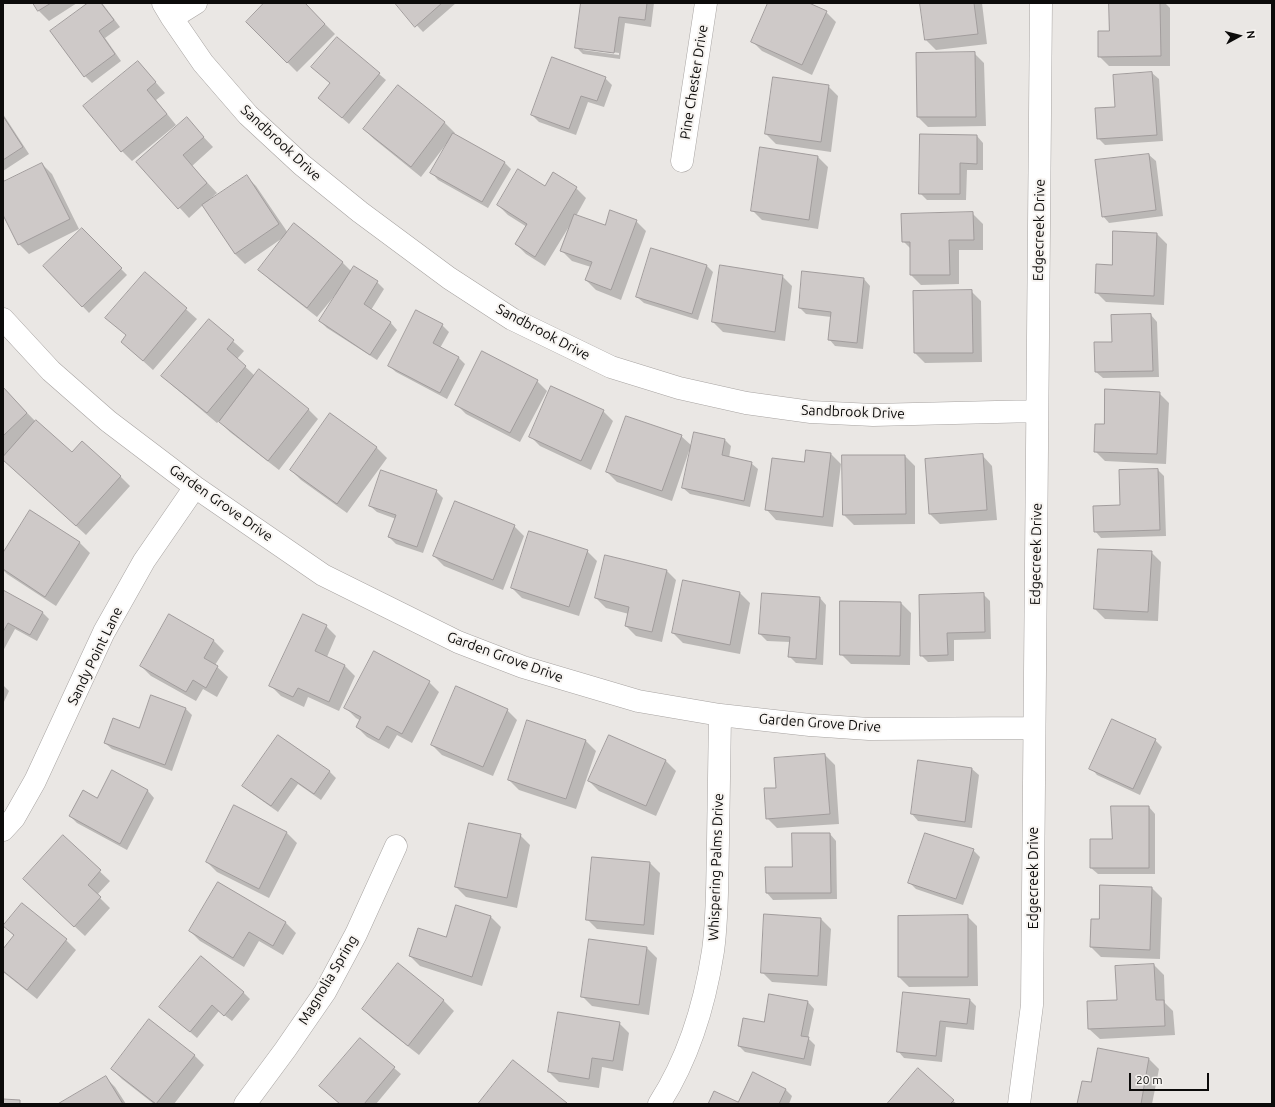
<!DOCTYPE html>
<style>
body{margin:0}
#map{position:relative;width:1275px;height:1107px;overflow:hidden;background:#eae7e4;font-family:Ubuntu,sans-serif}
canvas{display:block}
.frame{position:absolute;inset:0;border:4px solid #0c0b0a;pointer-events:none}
.north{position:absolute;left:1219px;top:16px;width:40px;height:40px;-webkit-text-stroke:3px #f7f4f1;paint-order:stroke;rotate:83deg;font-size:11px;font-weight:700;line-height:16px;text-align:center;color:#0c0b0a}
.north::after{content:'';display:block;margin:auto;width:14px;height:18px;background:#0c0b0a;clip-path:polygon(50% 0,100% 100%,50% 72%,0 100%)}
.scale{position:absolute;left:1129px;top:1073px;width:80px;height:18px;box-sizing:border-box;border:2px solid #0c0b0a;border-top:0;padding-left:5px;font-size:12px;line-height:14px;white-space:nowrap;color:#0c0b0a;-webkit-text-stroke:3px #f7f4f1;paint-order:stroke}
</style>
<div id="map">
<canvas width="1275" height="1107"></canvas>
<div class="frame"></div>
<div class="north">N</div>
<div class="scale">20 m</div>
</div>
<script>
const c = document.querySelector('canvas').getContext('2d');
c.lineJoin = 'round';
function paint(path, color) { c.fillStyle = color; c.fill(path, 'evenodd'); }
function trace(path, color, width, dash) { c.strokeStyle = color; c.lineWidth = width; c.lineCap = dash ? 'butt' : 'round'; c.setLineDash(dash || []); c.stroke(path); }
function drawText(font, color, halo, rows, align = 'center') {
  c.font = font + ' Ubuntu,sans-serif'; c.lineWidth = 4; c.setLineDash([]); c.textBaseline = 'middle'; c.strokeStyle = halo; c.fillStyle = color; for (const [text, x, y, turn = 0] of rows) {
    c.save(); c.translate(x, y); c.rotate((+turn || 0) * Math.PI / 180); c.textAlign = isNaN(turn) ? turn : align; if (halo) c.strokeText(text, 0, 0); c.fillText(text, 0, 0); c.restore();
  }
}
paint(new Path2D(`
 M34,3H77L49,21L39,11Z
 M89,3H102L120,27L105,38L121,61L92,83L85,76L52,31Z
 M265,3H304L335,34L297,72L247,22Z
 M396,3H456L423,32Z
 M582,3H654L651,27L625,23L620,59L583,54L577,48ZM583,48L619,53V55L583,50Z
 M769,3H806L826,12L836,22L812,75L762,51L752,41Z
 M921,3H982L987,44L936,50L926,40Z
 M1110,3H1165L1170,8V66H1109L1099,56L1110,32Z
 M974,53L984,63L986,126L928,127L918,117Z
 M138,62L165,93L156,100L176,125L132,161L122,151Z
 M312,67L379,74L386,80L349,124L326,104L331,84Z
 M1152,73L1159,79L1163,141L1105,145L1098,138L1116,108Z
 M605,78L612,85L604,107L588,102L576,135L539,122L532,115Z
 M398,86L445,123L455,133L454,134L504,162L511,169L488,208L438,180L432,173L448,144L447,143L421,177L374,139L364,129Z
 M828,86L838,96L831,152L776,144L766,134Z
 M3,114L29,154L3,171Z
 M196,129L213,147L192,166L217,193L209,200V201L246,176L256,186L288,233L342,262L352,272L377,282L384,289L371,310L391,323L397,330L377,360L327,328L320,321L337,295L336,294L317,317L270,280L260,270L284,237L245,264L235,254L203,205L189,218L138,162Z
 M977,136L983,143V170H967L966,200H927L920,193Z
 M1149,155L1156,161L1163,216L1109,223L1103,216L1096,161Z
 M818,157L828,167L818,229L762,220L752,210Z
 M42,164L52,174L79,229L29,254L19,244L3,213V183Z
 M545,187L576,188L586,198L576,216L605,226L636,221L646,231L621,300L596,290L586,280L591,267L572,261L562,251L570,225L545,266L526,254L516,244L527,227L508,215L498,205Z
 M973,214L983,224V250H959V284L921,285L911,275V249L903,241Z
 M82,229L127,275L89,313L44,266Z
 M1114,232L1157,234L1167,244L1164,305L1106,302L1096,292L1113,266Z
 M706,265L713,272L698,320L644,303L637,297Z
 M145,273L197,319L153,370L122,342L127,336L107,318Z
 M782,276L792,286L785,341L723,332L713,322Z
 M864,279L870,286L863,349L835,346L829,339L831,317L806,314L800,308Z
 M971,291L981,301L982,362L925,363L915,353Z
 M1151,315L1157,322L1159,377L1103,378L1096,372L1113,343Z
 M209,320L244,351L237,359L255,376L308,409L318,419L279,470L230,432L219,421L217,423L173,386L163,376Z
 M442,325L449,332L440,348L458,357L465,364L447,399L396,372L389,366Z
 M537,381L547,391L520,442L466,414L456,404Z
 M3,388L36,422L72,454L120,476L130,486L86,535L3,459Z
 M1159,393L1169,403L1166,464L1105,461L1095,451L1105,425Z
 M603,411L613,421L591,470L540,446L530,436Z
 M331,414L377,448L387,458L347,513L301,480L291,470Z
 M681,436L692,446L724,439L731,446L729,458L751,463L758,469L750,507L690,494L683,488L691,452L689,451L672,501L617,482L607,472Z
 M807,451L831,454L841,464L833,527L776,520L766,509L805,464Z
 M982,455L992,466L997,520L940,524L930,514Z
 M905,456L915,466V524L854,525L844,515Z
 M1158,470L1164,476L1166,536L1101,538L1095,531Z
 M436,491L443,498L423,553L396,544L389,537L396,519L377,512L370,506Z
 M31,511L80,543L90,553L56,606L7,574L3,570V555Z
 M514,526L524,536L503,590L444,566L434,556Z
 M587,551L597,561L579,616L522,598L512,588Z
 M1151,552L1161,562L1158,621L1105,619L1095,609Z
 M666,570L676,580L662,642L636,636L626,626L629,614L606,608L596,598Z
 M3,591L42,612L49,619L37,641L15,629L3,651Z
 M740,593L750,603L740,654L683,643L673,633Z
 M983,594L990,601L991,639L954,640V661L928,662L921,655Z
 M820,598L826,605L823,665L796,663L789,656L790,642L767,641L760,634Z
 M901,603L911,613L910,665L851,664L841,654Z
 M326,626L336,636L327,657L345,666L355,676L339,711L308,697L304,707L281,696L271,686Z
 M214,641L224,651L215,665L228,677L217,697L203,689L196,701L151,676L141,666Z
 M429,682L439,692L412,743L397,735L389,749L367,737L357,727L361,721L356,718L346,708Z
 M3,685L9,691L3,704Z
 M186,709L192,715L172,771L112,749L105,743Z
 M507,710L517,720L493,776L442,755L432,745Z
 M279,736L330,772L336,778L321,800L298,784L278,812L250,792L244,786Z
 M609,736L666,761L676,771L656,816L599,791L589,781Z
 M1155,740L1162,747L1140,795L1097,775L1091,768Z
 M586,741L596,751L576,809L519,790L509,780Z
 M825,755L835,765L839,824L777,828L767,818L777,789Z
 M919,761L972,769L979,775L972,828L918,821L912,814Z
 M112,772L148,791L154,798L127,850L77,823L70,816L98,799Z
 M1149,807L1155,814V874H1098L1091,868L1113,840Z
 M287,833L297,843L269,898L217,872L207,862Z
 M830,834L836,841L837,899L773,900L767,893L766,868H793Z
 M520,835L530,845L517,908L466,897L456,887Z
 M63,837L110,881L97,895L110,908L85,936L34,889Z
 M973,850L980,857L963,905L916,889L909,882Z
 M650,863L660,873L654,935L597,929L587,919Z
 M219,883L286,923L296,933L283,955L259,941L244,967L200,941L190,931Z
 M1152,888L1162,898L1160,959L1101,957L1091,947Z
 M457,906L491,917L501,927L482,986L420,966L410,956L446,939Z
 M967,916L977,926L978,986L909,987L899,977Z
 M821,919L831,929L827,986L772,982L762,972Z
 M5,926L66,940L76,950L37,999L3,972V951L14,936Z
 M647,948L657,958L649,1015L592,1006L582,996Z
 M398,965L444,1001L454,1011L419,1055L373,1019L363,1009Z
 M1154,965L1164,975L1165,1003L1173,1011L1175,1035L1100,1039L1089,1029Z
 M243,992L250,999L232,1021L219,1011L197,1038L161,1007Z
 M970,1000L976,1006L974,1030L946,1027L942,1062L904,1058L898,1051Z
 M808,1002L814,1009L808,1038L815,1045L811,1066L745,1052L739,1046L764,1023Z
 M619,1023L629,1033L623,1071L602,1067L599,1088L559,1082L549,1072Z
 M360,1039L401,1074L376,1104H341Z
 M194,1055L204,1065L174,1104H154L122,1079L112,1069Z
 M1149,1059L1159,1069L1152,1104H1078L1092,1083Z
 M754,1073L786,1090L792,1096L789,1104H709H738Z
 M105,1077L115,1087L126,1104H60Z
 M953,1101L957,1104H888Z`), '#0003');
const building = new Path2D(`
 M33,3H51L38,11Z
 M88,3H101L114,20L99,31L115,54L84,77L50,31Z
 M264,3H305L325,24L287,63L246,22Z
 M395,3H442L415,27Z
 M581,3H647L645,20L619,17L614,53L575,48Z
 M768,3H809L827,11L802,65L751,42Z
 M920,3H974L978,34L925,40Z
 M1109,3H1160L1161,56L1098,57V31H1109Z
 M337,37L380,73L342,118L318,98L330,83L311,67Z
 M975,52L976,117H917L916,53Z
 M552,57L606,77L597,101L581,96L569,129L531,115Z
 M138,61L156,82L147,90L167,114L121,152L83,106Z
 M1152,72L1157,135L1097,139L1095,108L1115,107L1113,75Z
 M773,77L829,85L821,142L765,134Z
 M398,85L445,122L411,167L363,129Z
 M3,116L23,147L3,160Z
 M187,117L204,137L183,155L207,183L178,209L136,162Z
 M453,133L505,162L482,202L430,173Z
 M920,134L977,135V164L960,163V194H919Z
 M760,147L818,156L809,220L751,211Z
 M1149,154L1156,210L1102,217L1095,160Z
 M42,163L70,219L18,245L3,215V182Z
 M518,169L545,186L553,172L577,187L535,257L515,244L527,224L497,205Z
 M247,175L279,224L235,254L202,205Z
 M610,210L637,220L611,290L585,280L592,262L560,251L574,214L605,225Z
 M973,212L974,240H949L950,275H910V242H902L901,214Z
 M294,223L343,262L307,308L258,270Z
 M82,228L122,268L82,307L43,266Z
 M1113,231L1157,233L1154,296L1095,293L1096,264L1112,265Z
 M651,248L707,265L692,314L636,297Z
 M720,265L783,275L775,332L712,322Z
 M354,266L378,281L364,304L391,322L370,355L319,321Z
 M802,271L864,278L857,343L828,340L831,312L799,308Z
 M145,272L187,308L143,361L121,342L126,335L105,318Z
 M972,290L973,353H914L913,291Z
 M416,310L443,324L433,343L459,357L440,393L388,366Z
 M1151,314L1153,371L1095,372L1094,342H1112L1111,315Z
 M209,319L234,340L227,349L246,366L207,413L161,376Z
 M482,351L538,380L510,433L455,405Z
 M259,369L309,409L268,461L219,422Z
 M551,386L604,410L581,461L529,437Z
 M3,387L27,413L3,436Z
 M1105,389L1160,392L1157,454L1094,452L1095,424H1104Z
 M330,413L377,447L337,504L290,470Z
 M626,416L682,435L662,491L606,472Z
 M36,420L72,452L82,441L121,476L76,526L3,460V457Z
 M694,432L725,439L722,455L752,462L744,501L682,488Z
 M806,450L831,453L823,517L765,510L772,458L804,462Z
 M983,454L987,510L929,514L925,459Z
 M842,455H905L906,514L843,515Z
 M1158,469L1160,530L1094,532L1093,506L1120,505L1119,470Z
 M381,470L437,490L417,547L388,537L396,515L369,506Z
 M455,501L515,525L493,580L433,556Z
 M30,510L80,542L45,597L3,569V553Z
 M529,531L588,550L569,607L511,588Z
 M1098,549L1152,551L1148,612L1094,609Z
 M605,555L667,570L652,632L625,626L629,607L595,598Z
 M683,580L740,592L730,645L672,633Z
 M3,590L43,612L30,635L8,623L3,632Z
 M762,593L820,597L816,659L788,657L790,637L759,634Z
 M984,593L985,632L947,633L948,655L920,656L919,595Z
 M840,601L901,602L900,656L840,655Z
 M169,614L214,640L204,658L218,666L206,688L193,680L186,692L140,666Z
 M303,614L327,625L315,651L345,665L329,702L298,688L293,697L269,686Z
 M374,651L430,681L402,734L387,726L379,740L356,727L361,717L344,708Z
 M456,686L508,709L483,767L431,745Z
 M151,695L186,708L165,765L104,743L113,718L139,728Z
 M1112,719L1156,739L1133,789L1089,769Z
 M527,720L586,740L566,799L508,780Z
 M278,735L330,771L314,794L291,778L271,806L242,786Z
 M609,735L666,760L646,806L588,781Z
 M825,754L830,814L766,819L764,788H776L774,758Z
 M918,760L972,768L965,822L911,814Z
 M112,770L148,790L120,844L69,816L83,790L97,798Z
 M234,805L287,832L259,889L206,862Z
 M1111,806H1149V868H1090V839H1112Z
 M469,823L521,834L507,898L455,887Z
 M792,833H830L831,893H766L765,867H792Z
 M925,833L974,849L956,899L908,883Z
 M63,835L101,870L88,885L101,897L74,927L23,879Z
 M592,857L650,862L644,925L586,920Z
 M218,882L286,922L273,946L249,932L233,958L189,931Z
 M1100,885L1152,887L1150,950L1090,947L1091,919H1099Z
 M22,903L67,939L27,990L3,971V949L14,935L3,926Z
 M456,905L491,916L472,977L409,956L418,928L446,937Z
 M764,914L821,918L818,976L761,973Z
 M968,915V977H898V916Z
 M589,939L647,947L639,1005L581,997Z
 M201,956L244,992L224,1016L212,1005L190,1032L159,1007Z
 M398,963L444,1000L408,1046L362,1009Z
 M1154,964L1156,1000H1164L1165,1026L1088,1029L1087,1001L1117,1000L1115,966Z
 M903,992L970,999L967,1024L940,1021L936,1056L897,1052Z
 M769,994L808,1001L801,1036L809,1037L804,1059L738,1046L743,1018L764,1022Z
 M558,1012L620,1022L613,1061L592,1058L589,1079L548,1072Z
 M149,1019L195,1055L156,1104L111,1069Z
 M360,1038L395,1067L364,1104H340L319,1086Z
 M1098,1048L1149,1058L1141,1104H1077L1082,1081L1091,1082Z
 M513,1060L567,1103L566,1104H478Z
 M918,1068L954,1100L950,1104H887Z
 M753,1072L786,1089L779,1104H708L714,1091L738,1102Z
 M106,1076L123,1104H58Z
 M3,1099L20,1100V1104H3Z`);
paint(building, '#cec9c8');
trace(building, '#a19c9c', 1);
const minor = new Path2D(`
 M163,3L172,18L203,63L248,115L302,165L360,212L449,278L512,319L611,367L679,388L746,403L811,412L873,415L1037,411
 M172,18L196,3
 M682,161L706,3
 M3,319L51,371L108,421L195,487L323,575L458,642L523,667L638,701L720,715L810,725L869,729L1034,728
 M3,830L14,818L35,781L104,632L144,561L195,487
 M245,1104L285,1050L325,992L356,934L396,846
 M659,1104C688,1059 705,1003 713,951C718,915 717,878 718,842C719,800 719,757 720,715
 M1019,1104L1032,1005L1041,3`);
trace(minor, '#a7a3a1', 23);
trace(minor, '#fff', 22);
drawText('14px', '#0c0b0a', '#f7f4f1', [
 ["Pine Chester Drive",694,82,-81],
 ["Sandbrook Drive",281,143,43],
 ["Edgecreek Drive",1039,230,-89],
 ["Sandbrook Drive",543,332,28],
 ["Sandbrook Drive",853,412,2],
 ["Garden Grove Drive",221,503,35],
 ["Edgecreek Drive",1036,554,-89],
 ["Sandy Point Lane",95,656,-64],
 ["Garden Grove Drive",505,657,20],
 ["Garden Grove Drive",820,723,4],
 ["Whispering Palms Drive",716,867,-88],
 ["Edgecreek Drive",1033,878,-90],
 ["Magnolia Spring",328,980,-59]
]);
</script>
